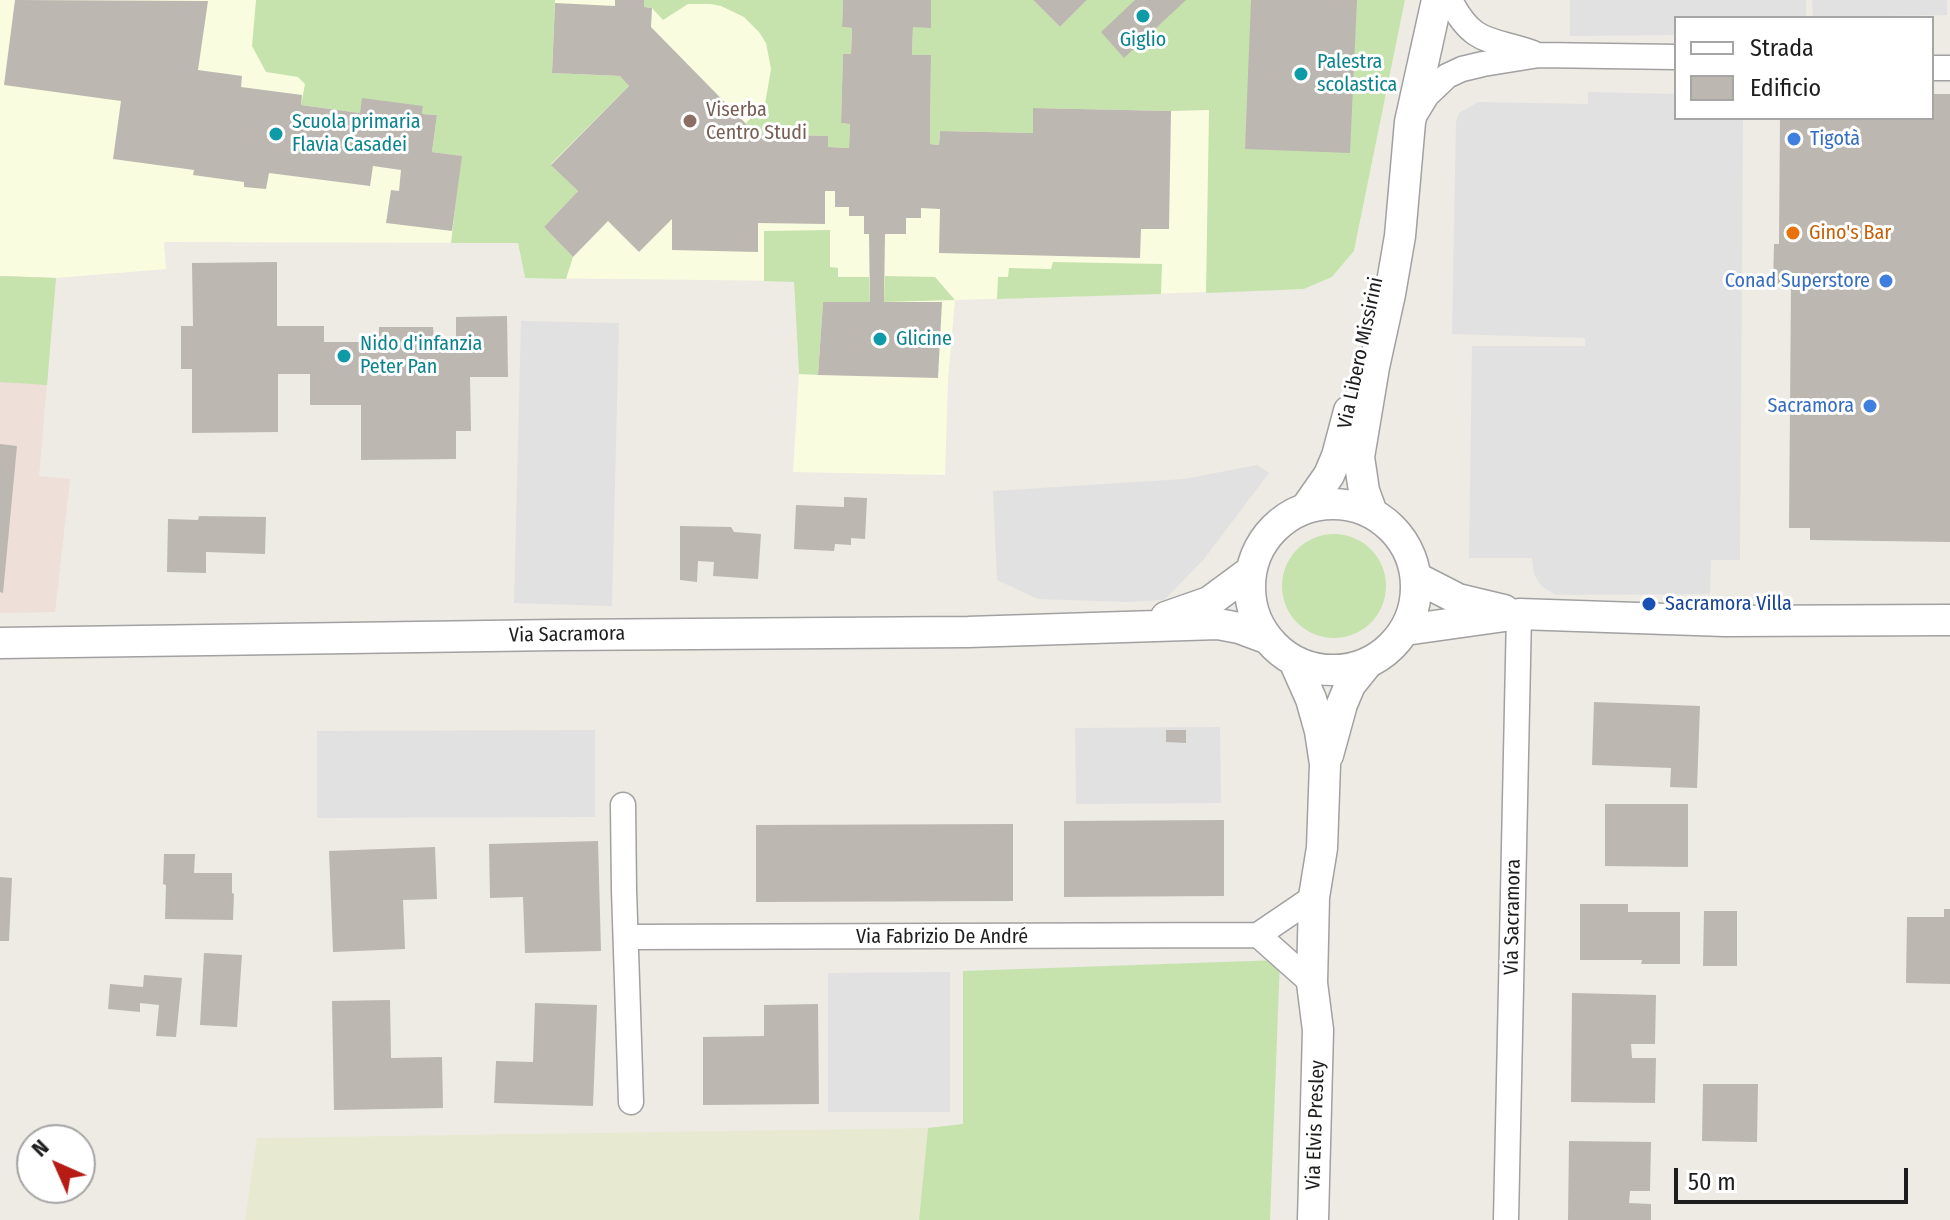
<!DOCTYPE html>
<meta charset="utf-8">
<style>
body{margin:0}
#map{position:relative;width:1950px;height:1220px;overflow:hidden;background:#edebe4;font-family:"Fira Sans Condensed",sans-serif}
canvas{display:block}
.legend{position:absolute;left:1674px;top:16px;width:260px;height:104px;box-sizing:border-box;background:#fff;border:2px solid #a5a5a5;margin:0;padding:10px 14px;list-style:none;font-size:24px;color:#1d1d1d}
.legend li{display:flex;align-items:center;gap:16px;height:40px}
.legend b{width:40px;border:2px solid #a5a5a5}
.north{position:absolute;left:16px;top:1124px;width:80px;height:80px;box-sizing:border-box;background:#fff;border:2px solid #a5a5a5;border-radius:50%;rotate:315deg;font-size:22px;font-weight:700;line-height:32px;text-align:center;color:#1d1d1d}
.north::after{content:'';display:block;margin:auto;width:28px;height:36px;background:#b61b14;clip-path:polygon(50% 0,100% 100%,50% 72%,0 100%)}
.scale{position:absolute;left:1674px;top:1168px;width:234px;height:36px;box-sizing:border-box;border:4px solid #1d1d1d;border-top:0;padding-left:10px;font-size:24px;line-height:28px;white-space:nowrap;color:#1d1d1d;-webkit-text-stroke:6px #fff;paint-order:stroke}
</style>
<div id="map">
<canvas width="1950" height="1220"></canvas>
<ul class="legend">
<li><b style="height:10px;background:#fff"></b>Strada</li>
<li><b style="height:22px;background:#bdb7b1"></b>Edificio</li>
</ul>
<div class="north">N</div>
<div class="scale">50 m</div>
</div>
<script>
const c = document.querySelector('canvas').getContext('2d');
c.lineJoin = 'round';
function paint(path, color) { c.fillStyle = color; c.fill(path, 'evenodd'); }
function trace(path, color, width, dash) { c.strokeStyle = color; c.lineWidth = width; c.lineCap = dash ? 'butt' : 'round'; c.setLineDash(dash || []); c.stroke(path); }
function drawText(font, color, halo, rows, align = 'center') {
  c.font = font + ' "Fira Sans Condensed",sans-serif'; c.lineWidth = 6; c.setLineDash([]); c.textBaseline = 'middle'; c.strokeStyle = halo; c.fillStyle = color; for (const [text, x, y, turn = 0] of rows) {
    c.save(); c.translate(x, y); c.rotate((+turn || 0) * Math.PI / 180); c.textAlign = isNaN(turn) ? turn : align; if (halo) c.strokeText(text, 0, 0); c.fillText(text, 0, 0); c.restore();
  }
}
paint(new Path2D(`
 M0,0H1405L1354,251L1332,277L1304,289L955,300L948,380L945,475L793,472L799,374L794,281L525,278L518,243L164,242L166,269L56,278L0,276Z`), '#fafcdf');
paint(new Path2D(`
 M0,276L56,278L39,476L70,479L55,612L0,613Z`), '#eedfd8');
paint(new Path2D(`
 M928,1128L919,1220H245L257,1138Z`), '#e7ead1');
paint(new Path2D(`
 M256,0H555L552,73L620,76L629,86L551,164L578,191L544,227L573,257L566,279L525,278L518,243H451L461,156L432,152L437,115L422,114L423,106L360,113L301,105L305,84L298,77L266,72L252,46Z
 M644,0H843L842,27L852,28L851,54L843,55L841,123L850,124L849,148L828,147V136L756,134L746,123L765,104L771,69L766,43L759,32L744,17L721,6L710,4H688L663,20L652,8L644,7Z
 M931,0H1033L1060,27L1087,0H1405L1354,251L1332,277L1304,289L1206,293L1209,110L1171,111L1034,108L1033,133L940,131L939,145L930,144L931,55H912L913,27H930Z
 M830,230V267L838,268V277H869L870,302H823L818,375L799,374L794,282L764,281V231Z
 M1053,262L1162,264L1161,294L997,299L998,277H1008L1009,268L1051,269Z
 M0,276L56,278L47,385L0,382Z
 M885,276L935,277L955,300L884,302Z
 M1282 586a52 52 0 1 1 104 0a52 52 0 1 1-104 0Z
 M1280,960L1270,1220H919L928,1128L963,1124V971Z`), '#c6e3ae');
paint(new Path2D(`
 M1570,0H1806V16L1689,17V18H1676V35L1570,36Z
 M1812,0H1947V15L1813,17Z
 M1588,92L1676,94V118H1743L1740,560H1711L1710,594L1556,595L1541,586L1534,574L1532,558H1469L1472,346H1585V338L1452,334L1456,122L1459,113L1478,102L1588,104Z
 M521,321L619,323L612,606L514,603Z
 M1257,465L1269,473L1204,559L1164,600L1127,602L1038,599L997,580L993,491L1184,479Z
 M1220,727L1221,803L1076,804L1075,728Z
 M595,730V817L317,818V731Z
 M950,972V1112H828V973Z`), '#e1e1e1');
paint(new Path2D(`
 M15,0L208,1L198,70L242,76L241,87L302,95L301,105L360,113L362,98L423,106L422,114L437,115L432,152L462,156L452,231L386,223L391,190L399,191L401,170L373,166L370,186L269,173L266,189L244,187V182L193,175L194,170L113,159L121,101L4,85Z
 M615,0H644V7L652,8L651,27L756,134L828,136V147L849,148L850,124L841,123L843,54H851L852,28L842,27L843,0H931V28L913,27L912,55H931L930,144L939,145L940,131L1033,133V108L1171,111L1169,229H1141L1140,258L939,253L940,209L921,208V218H906V234H885L884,302H942L938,378L818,375L823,302H870L869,234H864V216H849V207H835V191H825V224L758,223V252L672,250V219L639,252L608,221L573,257L544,227L578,191L551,165L629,86L620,76L552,73L555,3L615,6Z
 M1033,0H1087L1060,27Z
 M1135,0H1186L1124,58L1101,32Z
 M1251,0H1357L1350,153L1245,149Z
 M1932,94H1950V542L1810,540V528H1789L1791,285L1773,284L1774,244H1779L1780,118H1932Z
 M277,262V326H324V342H379V327H433L434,340L456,339V317L507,316L508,377H470L471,431H456V459L361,460V405H310V374H278V432L192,433V369H181V326H193L192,263Z
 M0,444L17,446L3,593L0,592Z
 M844,497L867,498L865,539L851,538V545L835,544L834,551L794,549L796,505L844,507Z
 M199,516L266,517L265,554L206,552V573L167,572L168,519L198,520Z
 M680,526L731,527L734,532L761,534L758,579L713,576L714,562L698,561L697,582L680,580Z
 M1594,702L1700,706L1697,788L1670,787L1671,768L1592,765Z
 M1166,730H1186V743L1166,742Z
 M1605,804H1688V867L1605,866Z
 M1224,820V896L1064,897V821Z
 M1013,824V901L756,902V825Z
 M598,841L601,951L525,953L523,897L490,898L489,844Z
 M435,847L437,899L403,900L405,949L333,952L329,851Z
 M164,854H195L194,873H232V893L234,894L233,920L165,919L166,885L163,884Z
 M0,877L12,878L9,941H0Z
 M1580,904H1628V912H1680V964H1641L1642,960H1580Z
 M1944,909H1950V984L1906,983L1907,917H1944Z
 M1704,911H1737V966H1703Z
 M204,953L242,955L237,1027L200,1025Z
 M144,975L182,978L176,1037L156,1036L159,1005L140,1003V1012L108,1009L110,984L143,987Z
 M1572,993L1656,995L1655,1044H1631L1632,1058H1656L1655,1103L1571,1102Z
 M390,1000L391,1058L442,1057L443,1108L334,1110L332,1001Z
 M535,1003L597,1005L593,1106L494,1103L496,1061L533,1062Z
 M818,1004L819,1104L703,1105V1037L764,1036V1005Z
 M1703,1084H1758L1757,1142L1702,1141Z
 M1569,1141L1651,1142L1650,1191H1630L1629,1203L1651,1204V1220H1568Z`), '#bdb7b1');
const minor = new Path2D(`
 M1450,0C1473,46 1491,38 1533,53
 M1932,68H1950
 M1416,113L1427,95L1447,76L1462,69L1483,64L1539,55L1676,57
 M623,805L624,890L631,1102
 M1258,935L1312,983
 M626,937L1258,935L1314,897
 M1506,1220L1519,614`);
const tertiary = new Path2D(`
 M1250 587a83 83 0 1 1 166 0a83 83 0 1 1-166 0Z
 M1306,508L1329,475L1337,456L1349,411
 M1372,513L1364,491L1359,457L1374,367L1390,294L1400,236L1410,122L1437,0
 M1417,578L1458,599L1504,610
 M1166,617L1209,602L1251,571
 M1405,630L1519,614L1725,621L1950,620
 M0,643L557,635L968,632L1218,624L1239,628L1266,638
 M1295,663L1311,699L1320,731L1325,764L1322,848L1314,897L1312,983L1318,1030L1313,1220
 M1328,755L1342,704L1350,685L1366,665`);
trace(minor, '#a1a1a1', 27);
trace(tertiary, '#a1a1a1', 33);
trace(minor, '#fff', 24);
trace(tertiary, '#fff', 30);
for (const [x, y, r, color] of [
 [1143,16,8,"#0f9aa8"],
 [1301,74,8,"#0f9aa8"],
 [690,121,8,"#8d6e63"],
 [276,134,8,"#0f9aa8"],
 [1794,139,8,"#3f7fe0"],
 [1793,233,8,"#e8710a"],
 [1886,281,8,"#3f7fe0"],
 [880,339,8,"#0f9aa8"],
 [344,356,8,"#0f9aa8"],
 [1870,406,8,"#3f7fe0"],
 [1649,604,8,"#1a4fb4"]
]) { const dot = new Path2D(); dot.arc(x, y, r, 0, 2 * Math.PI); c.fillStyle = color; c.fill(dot); trace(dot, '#fff', 3); }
drawText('20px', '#0d838f', '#fff', [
 ["Giglio",1143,40,"center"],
 ["Palestra",1317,62],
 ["scolastica",1317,85],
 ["Scuola primaria",292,122],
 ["Flavia Casadei",292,145],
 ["Glicine",896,339],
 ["Nido d'infanzia",360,344],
 ["Peter Pan",360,367]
], 'left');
drawText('20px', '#785e54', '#fff', [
 ["Viserba",706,110],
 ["Centro Studi",706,133]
], 'left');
drawText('20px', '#366cbe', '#fff', [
 ["Tigotà",1810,139,"left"],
 ["Conad Superstore",1870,281],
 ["Sacramora",1854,406]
], 'right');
drawText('20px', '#c56008', '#fff', [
 ["Gino's Bar",1809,233]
], 'left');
drawText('20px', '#1d1d1d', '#fff', [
 ["Via Libero Missirini",1361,353,-78],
 ["Via Sacramora",567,635,-1],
 ["Via Sacramora",1513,917,-89],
 ["Via Fabrizio De André",942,937],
 ["Via Elvis Presley",1316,1125,-88]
]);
drawText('20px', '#164399', '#fff', [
 ["Sacramora Villa",1665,604]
], 'left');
</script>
